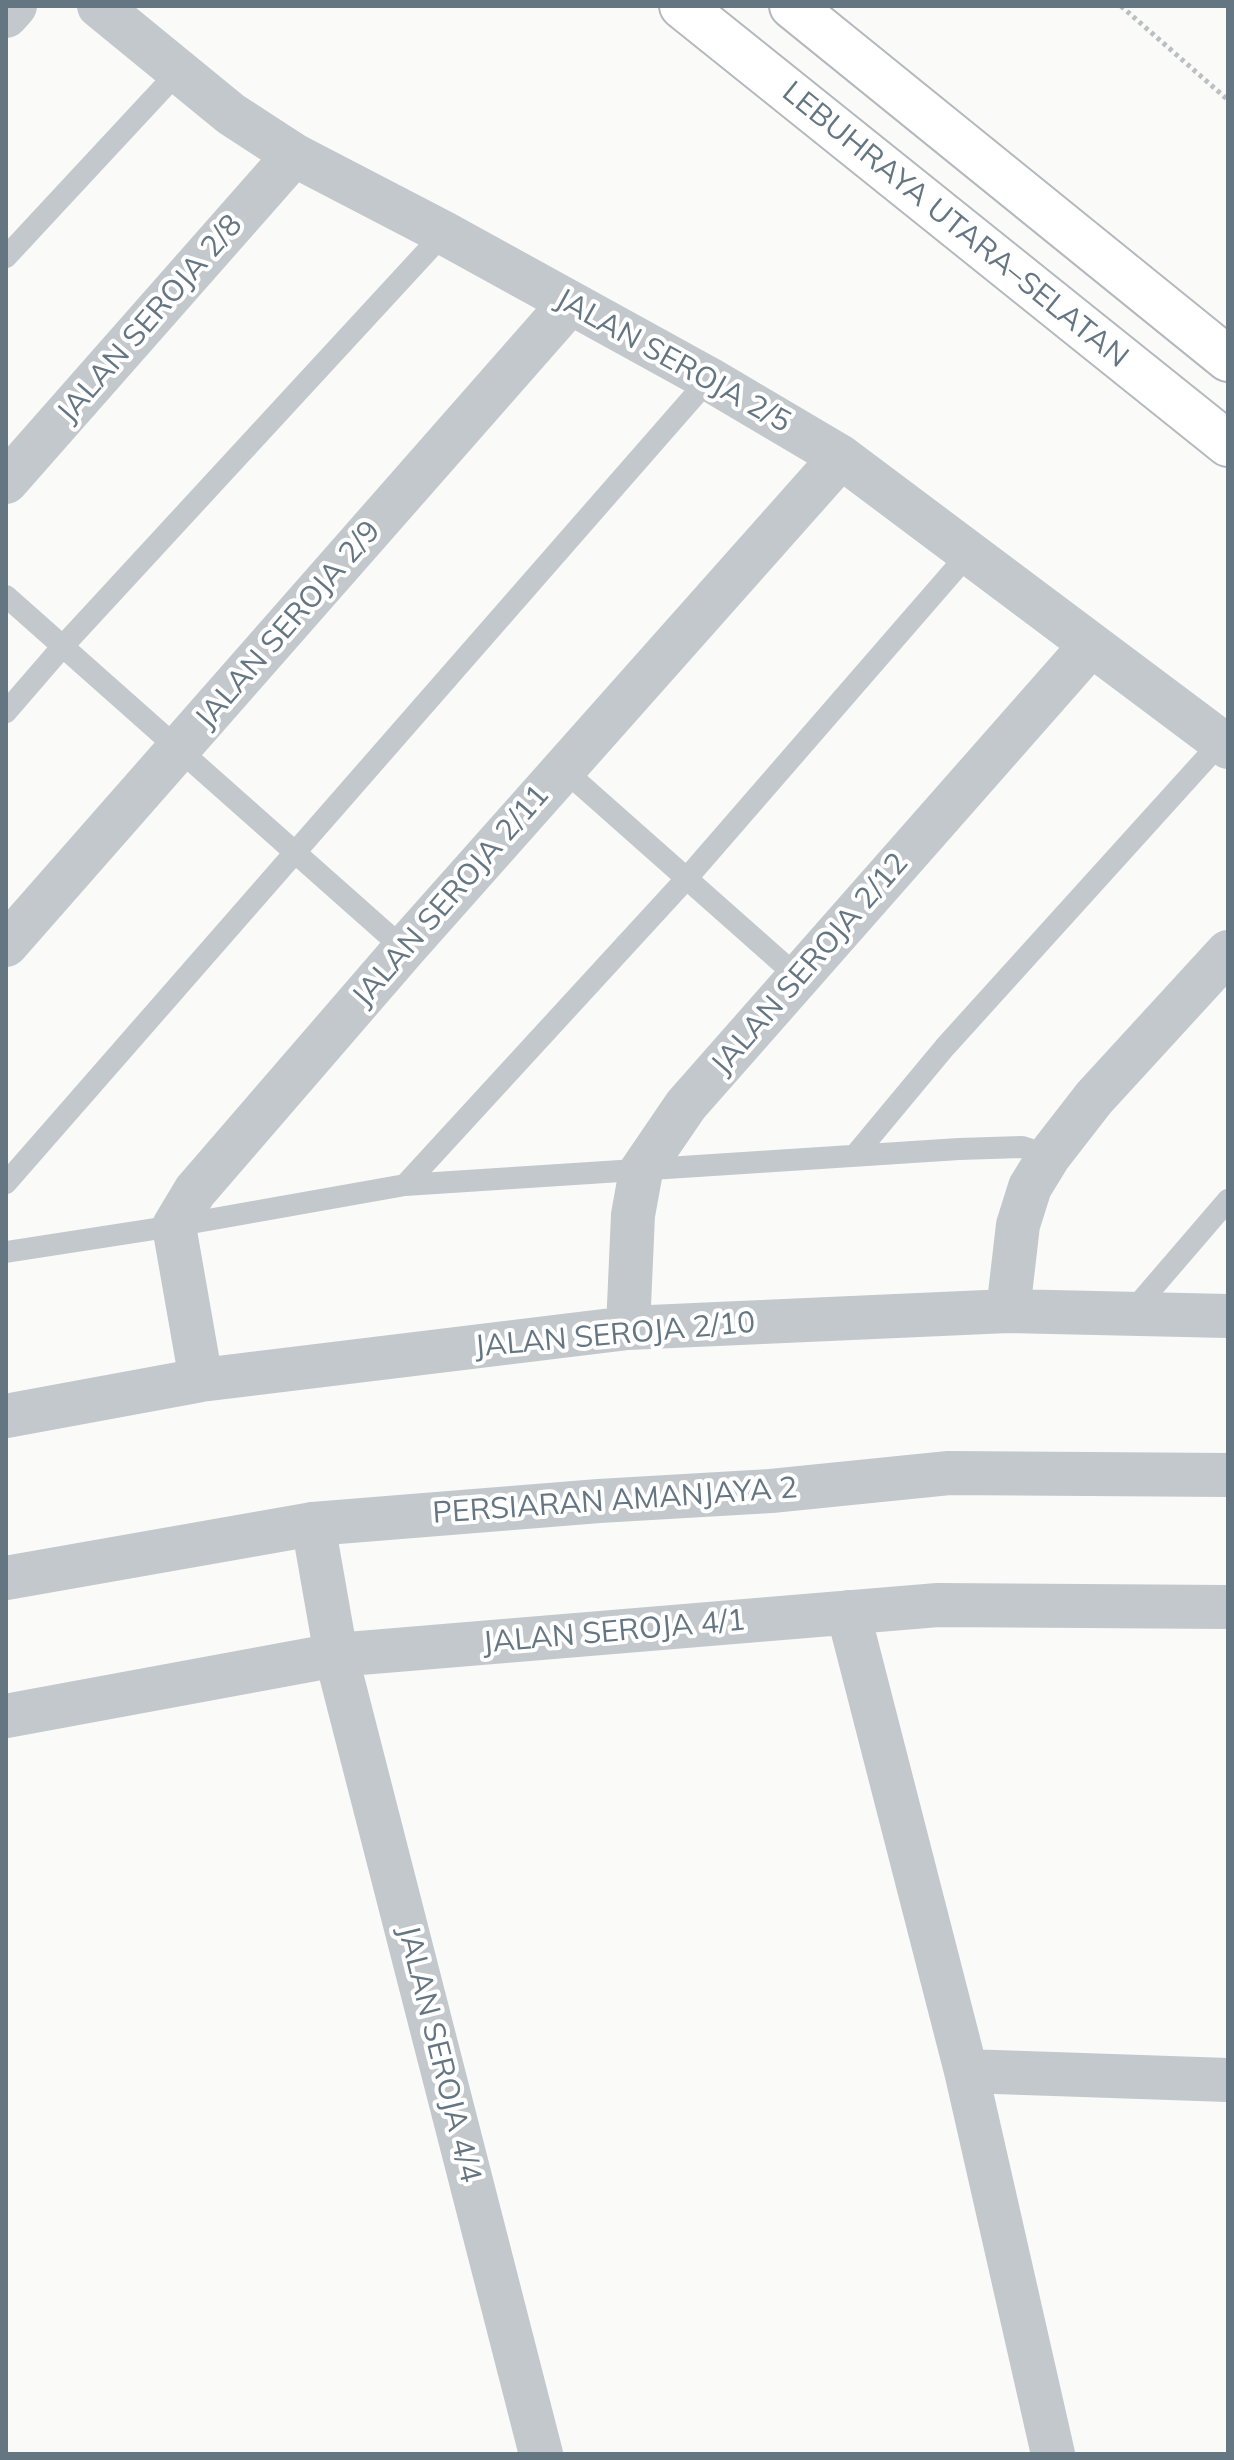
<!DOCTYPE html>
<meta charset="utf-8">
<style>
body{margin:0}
#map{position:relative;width:1234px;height:2460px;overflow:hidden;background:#fafaf8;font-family:Mulish,sans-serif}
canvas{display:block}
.frame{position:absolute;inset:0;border:8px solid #657683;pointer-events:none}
</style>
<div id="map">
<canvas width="1234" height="2460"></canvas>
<div class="frame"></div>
</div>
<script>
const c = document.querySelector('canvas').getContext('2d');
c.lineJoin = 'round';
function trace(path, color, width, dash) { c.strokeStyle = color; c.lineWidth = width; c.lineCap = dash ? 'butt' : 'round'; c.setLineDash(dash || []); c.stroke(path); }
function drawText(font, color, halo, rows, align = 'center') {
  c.font = font + ' Mulish,sans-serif'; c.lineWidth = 8; c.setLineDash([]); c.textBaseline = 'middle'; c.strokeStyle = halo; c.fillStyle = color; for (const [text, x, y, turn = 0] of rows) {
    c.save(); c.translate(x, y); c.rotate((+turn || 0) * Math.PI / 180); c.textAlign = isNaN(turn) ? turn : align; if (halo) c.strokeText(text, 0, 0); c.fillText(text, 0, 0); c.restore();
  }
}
const motorway = new Path2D(`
 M682,6L1228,444
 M792,6L1228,359`);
trace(motorway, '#b4b9bd', 48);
trace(new Path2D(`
 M1121,6L1228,100`), '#bbbfc2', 5, [4, 4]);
trace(new Path2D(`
 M6,257L178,72
 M6,596L404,949
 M6,712L63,646L444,233
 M563,769L799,978
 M856,1154L945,1047L1221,742
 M6,1183L709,379
 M405,1185L687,878L970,552
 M6,1252L174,1226L405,1185L959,1149L1022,1147L1049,1156
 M1130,1314L1228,1200`), '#c3c8cc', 22);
trace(new Path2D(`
 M99,6L231,114L294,155L444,233L709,379L841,457L1228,747
 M6,16L15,6
 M6,482L294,155
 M6,945L570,303
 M1008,1311L1018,1225L1030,1187L1049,1156L1094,1098L1228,952
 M628,1328L633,1215L641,1171L686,1105L1091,645
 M201,1380L174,1226L195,1191L404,949L841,457
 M6,1416L201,1380L628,1328L1008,1311L1228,1316
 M313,1524L336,1655L541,2454
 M848,1612L966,2071L1053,2454
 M6,1716L336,1655L938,1605L1228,1607
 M966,2071L1228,2080`), '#c3c8cc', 44);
trace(new Path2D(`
 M6,1578L313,1524L599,1501L771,1491L949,1473L1228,1475`), '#c3c8cc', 44);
trace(motorway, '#fff', 44);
drawText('30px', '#657683', '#fff', [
 ["LEBUHRAYA UTARA–SELATAN",955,225,39],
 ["JALAN SEROJA 2/8",150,319,-49],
 ["JALAN SEROJA 2/5",673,361,29],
 ["JALAN SEROJA 2/9",288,625,-49],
 ["JALAN SEROJA 2/11",451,896,-49],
 ["JALAN SEROJA 2/12",810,964,-49],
 ["JALAN SEROJA 2/10",615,1335,-5],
 ["PERSIARAN AMANJAYA 2",615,1501,-4],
 ["JALAN SEROJA 4/1",614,1632,-5],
 ["JALAN SEROJA 4/4",439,2054,76]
]);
</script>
